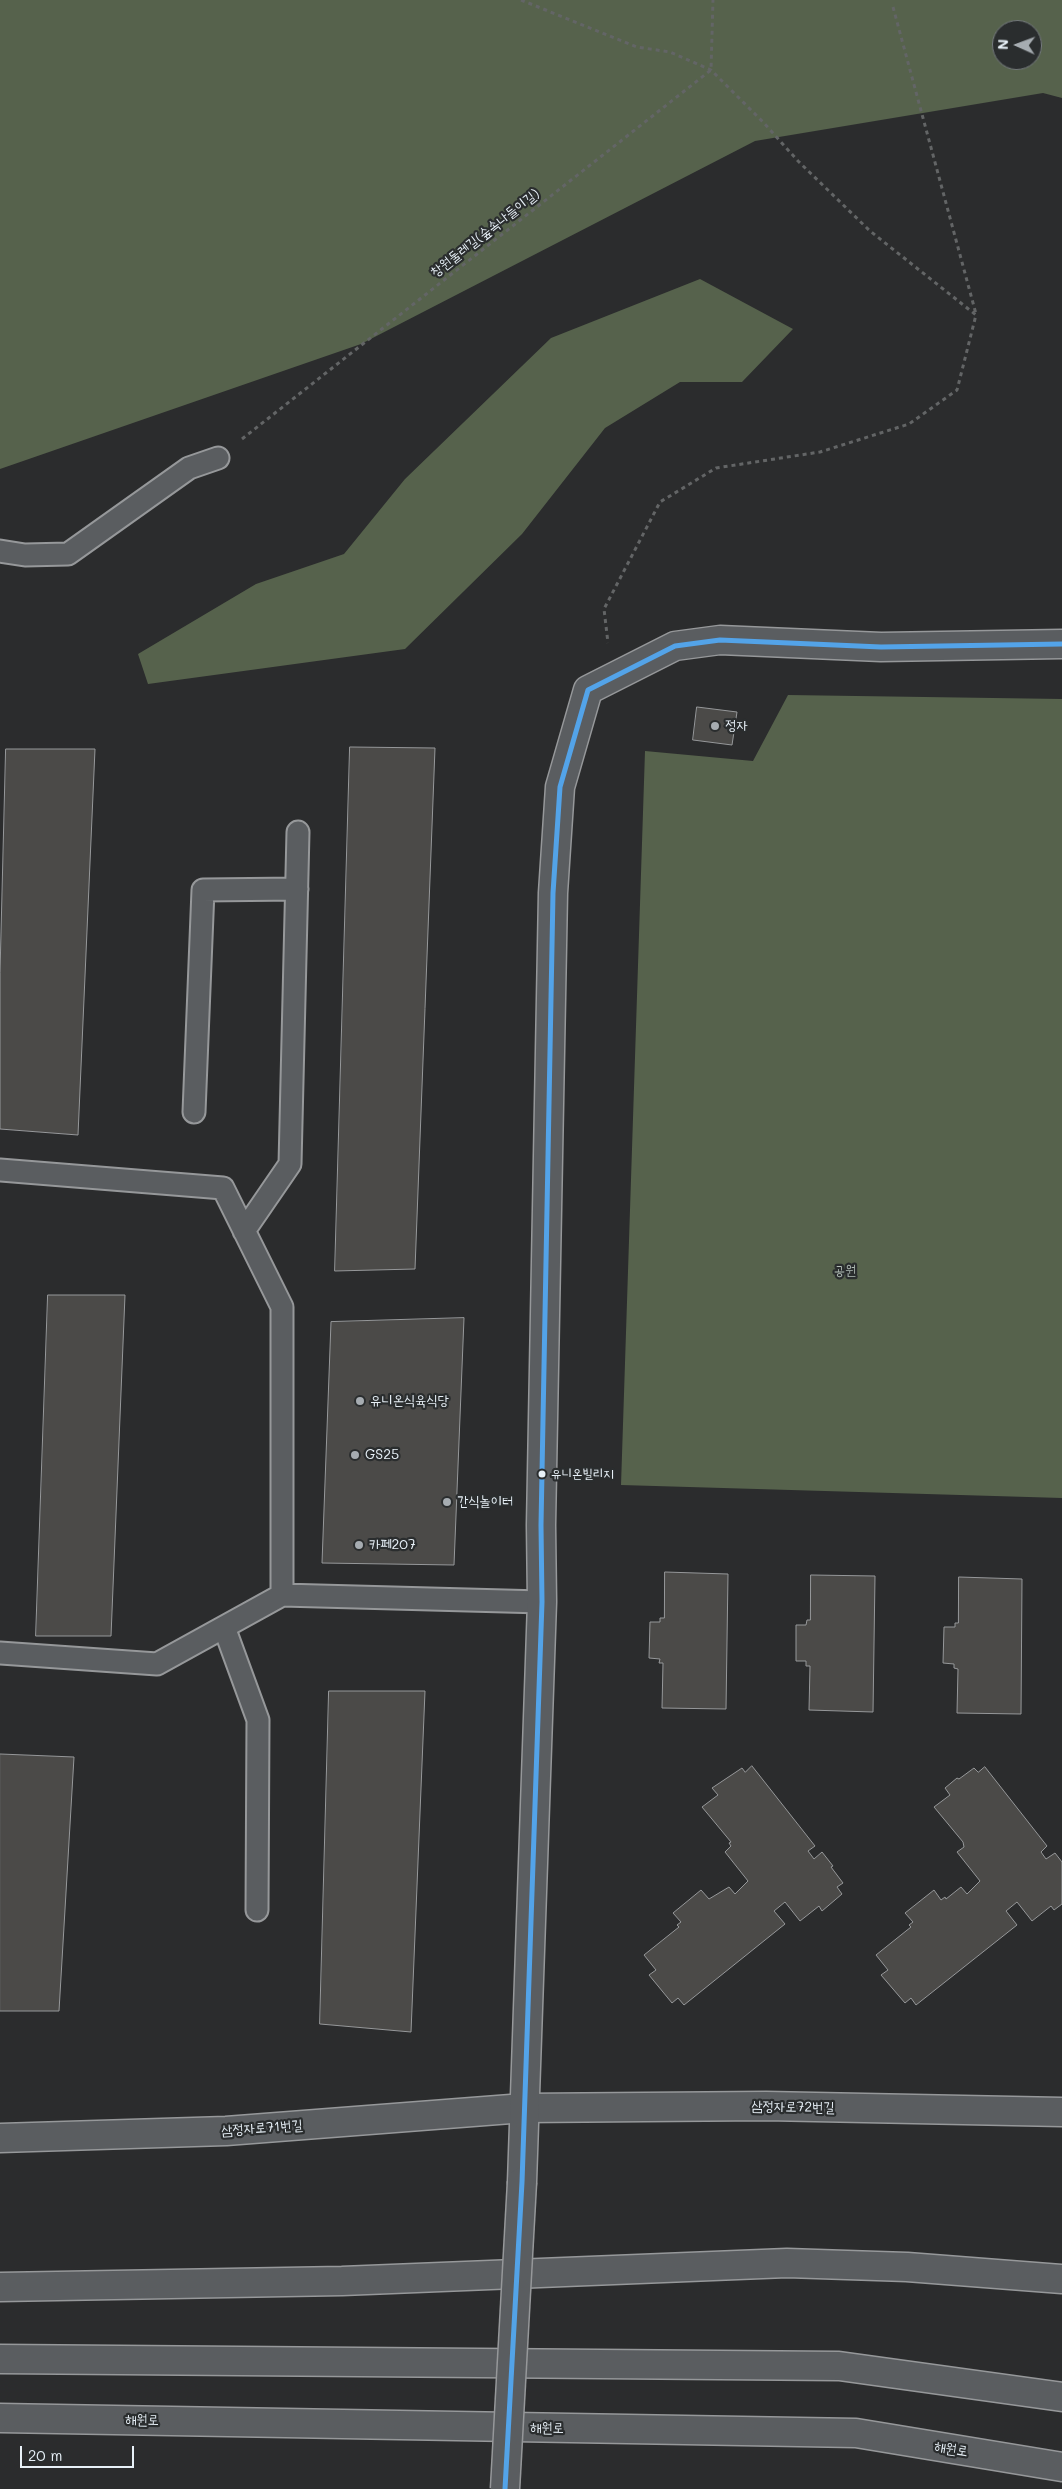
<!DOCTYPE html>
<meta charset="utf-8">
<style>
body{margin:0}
#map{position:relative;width:1062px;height:2489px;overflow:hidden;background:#2b2c2d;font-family:Mali,sans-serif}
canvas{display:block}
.north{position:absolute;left:992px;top:20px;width:50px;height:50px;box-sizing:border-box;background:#2a2d2e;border:1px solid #767b7f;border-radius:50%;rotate:272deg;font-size:14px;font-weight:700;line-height:20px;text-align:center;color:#e8f1f8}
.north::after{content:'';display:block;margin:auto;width:18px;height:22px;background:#a6acb1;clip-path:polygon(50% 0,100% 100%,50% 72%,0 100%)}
.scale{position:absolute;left:20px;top:2446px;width:114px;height:22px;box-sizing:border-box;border:2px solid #e8f1f8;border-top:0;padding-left:6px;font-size:15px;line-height:18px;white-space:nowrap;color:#e8f1f8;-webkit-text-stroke:4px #2a2d2e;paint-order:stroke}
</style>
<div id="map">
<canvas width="1062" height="2489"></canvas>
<div class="north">N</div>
<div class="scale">20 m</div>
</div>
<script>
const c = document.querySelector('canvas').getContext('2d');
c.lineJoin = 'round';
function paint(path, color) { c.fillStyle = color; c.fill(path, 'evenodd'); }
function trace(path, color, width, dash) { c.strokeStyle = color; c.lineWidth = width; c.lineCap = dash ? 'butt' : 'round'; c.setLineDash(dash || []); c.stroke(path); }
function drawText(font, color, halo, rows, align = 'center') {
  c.font = font + ' Mali,"Poor Story",sans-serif'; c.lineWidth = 4.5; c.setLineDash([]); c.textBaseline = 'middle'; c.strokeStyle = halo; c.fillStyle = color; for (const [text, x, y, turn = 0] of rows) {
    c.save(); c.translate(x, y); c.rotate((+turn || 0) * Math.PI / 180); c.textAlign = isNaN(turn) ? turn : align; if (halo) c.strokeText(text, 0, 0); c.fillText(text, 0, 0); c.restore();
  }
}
paint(new Path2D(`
 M0,0H1062V98L1043,93L755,141L361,344L0,469ZM1002,30H1032V60H1002Z
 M700,279L793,329L742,382H680L605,428L522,534L405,649L148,684L138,654L256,584L344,554L405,479L551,338Z
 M788,695L1062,699V1498L621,1485L645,751L753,761Z`), '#56624c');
const building = new Path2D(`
 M697,707L737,712L732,745L693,740Z
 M350,747L435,748L415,1269L335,1271Z
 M6,749H95L78,1135L0,1129V973Z
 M48,1295H125L111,1636H36Z
 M464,1318L454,1565L322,1563L331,1322Z
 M665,1572L728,1574L726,1709L662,1708L663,1663H659L660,1659L649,1658L650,1622H660V1618H664Z
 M811,1575L875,1576L873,1712L809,1710L810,1666H806V1661H796V1625H806L807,1620H810Z
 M959,1577L1022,1579L1021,1714L957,1713L958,1669L954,1668V1664L943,1663L944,1627H955V1623H958Z
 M329,1691H425L411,2032L320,2024Z
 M0,1754L74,1757L59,2011H0Z
 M752,1766L815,1846L808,1851L814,1859L822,1852L833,1866L831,1867L843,1883L837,1887L842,1894L822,1911L819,1906L800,1921L785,1902L774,1911L785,1924L684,2005L678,1998L672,2003L649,1975L656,1970L644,1955L679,1927L677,1925L681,1922L673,1913L701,1890L709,1899L729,1887L735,1894L748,1881L725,1852L731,1846L729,1843L731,1842L702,1807L718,1795L712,1788L742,1768L745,1772Z
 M985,1767L1047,1846L1041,1852L1046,1859L1055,1853L1062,1862V1904L1054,1910L1051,1906L1032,1921L1017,1902L1006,1911L1017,1925L916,2005L911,1998L905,2003L881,1975L888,1970L876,1955L911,1927L909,1925L913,1922L905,1913L934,1890L941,1900L945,1897L946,1899L961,1887L967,1894L980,1881L957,1852L964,1847L963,1842L934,1807L950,1795L945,1788L957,1778L959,1779L974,1768L978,1772Z`);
paint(building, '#4b4a48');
trace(building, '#96989a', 1);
const lane = new Path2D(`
 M0,551L25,555L68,554L189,468L218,458
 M194,1112L203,890L297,889
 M0,1170L223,1188L282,1307V1595
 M244,1231L290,1164L298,832
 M224,1627L258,1720L257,1910
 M0,1653L157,1664L282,1595L542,1602`);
const street = new Path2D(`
 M0,2138L226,2131L524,2108L766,2106L1062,2112`);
const secondary = new Path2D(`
 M522,2182L542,1602L541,1525L553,893L560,787L588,690L675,646L720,640L881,647L1062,644`);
const highway = new Path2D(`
 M0,2287L342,2281L787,2263L907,2267L1062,2279
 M0,2359L839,2366L1062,2397
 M0,2418L856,2433L1062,2467`);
trace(lane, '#96989a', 25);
trace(street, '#96989a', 31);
trace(secondary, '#96989a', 31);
trace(highway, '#96989a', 31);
trace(new Path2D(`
 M521,0L637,47L670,52L711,70L763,122L798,161L870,231L976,315L957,390L909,424L820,452L716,468L660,502L604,609L608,643
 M893,7L976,314
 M242,439L711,70L713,0`), '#636566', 3, [4, 4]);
trace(lane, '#5a5d60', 21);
trace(street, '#5a5d60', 28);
trace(secondary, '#5a5d60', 28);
trace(highway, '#5a5d60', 28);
const secondaryBridge = new Path2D(`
 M505,2489L522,2182`);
trace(secondaryBridge, '#96989a', 31, []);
trace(secondaryBridge, '#5a5d60', 28);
trace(new Path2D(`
 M505,2489L522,2182L542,1602L541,1525L553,893L560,787L588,690L675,646L720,640L881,647L1062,644`), '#53a3e8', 5);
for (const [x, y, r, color] of [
 [715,726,5,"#a6acb1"],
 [360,1401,5,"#a6acb1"],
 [355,1455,5,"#a6acb1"],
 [542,1474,4.5,"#e8f1f8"],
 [447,1502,5,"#a6acb1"],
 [359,1545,5,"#a6acb1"]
]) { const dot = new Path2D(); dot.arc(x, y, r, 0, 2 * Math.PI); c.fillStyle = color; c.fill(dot); trace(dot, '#2a2d2e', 2); }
drawText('13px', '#e8f1f8', '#2a2d2e', [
 ["유니온빌리지",551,1474]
], 'left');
drawText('14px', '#e8f1f8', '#2a2d2e', [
 ["창원둘레길(숲속나들이길)",485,233,-38],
 ["삼정자로72번길",793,2107,1],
 ["삼정자로71번길",262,2128,-4],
 ["해원로",142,2420,1],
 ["해원로",547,2428,1],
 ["해원로",951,2449,9]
]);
drawText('14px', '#e8f1f8', '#2a2d2e', [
 ["정자",725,726],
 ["유니온식육식당",370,1401],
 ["GS25",365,1455],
 ["간식놀이터",457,1502],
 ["카페207",369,1545]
], 'left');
drawText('14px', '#b0bbb5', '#2a2d2e', [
 ["공원",845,1271]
]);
</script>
